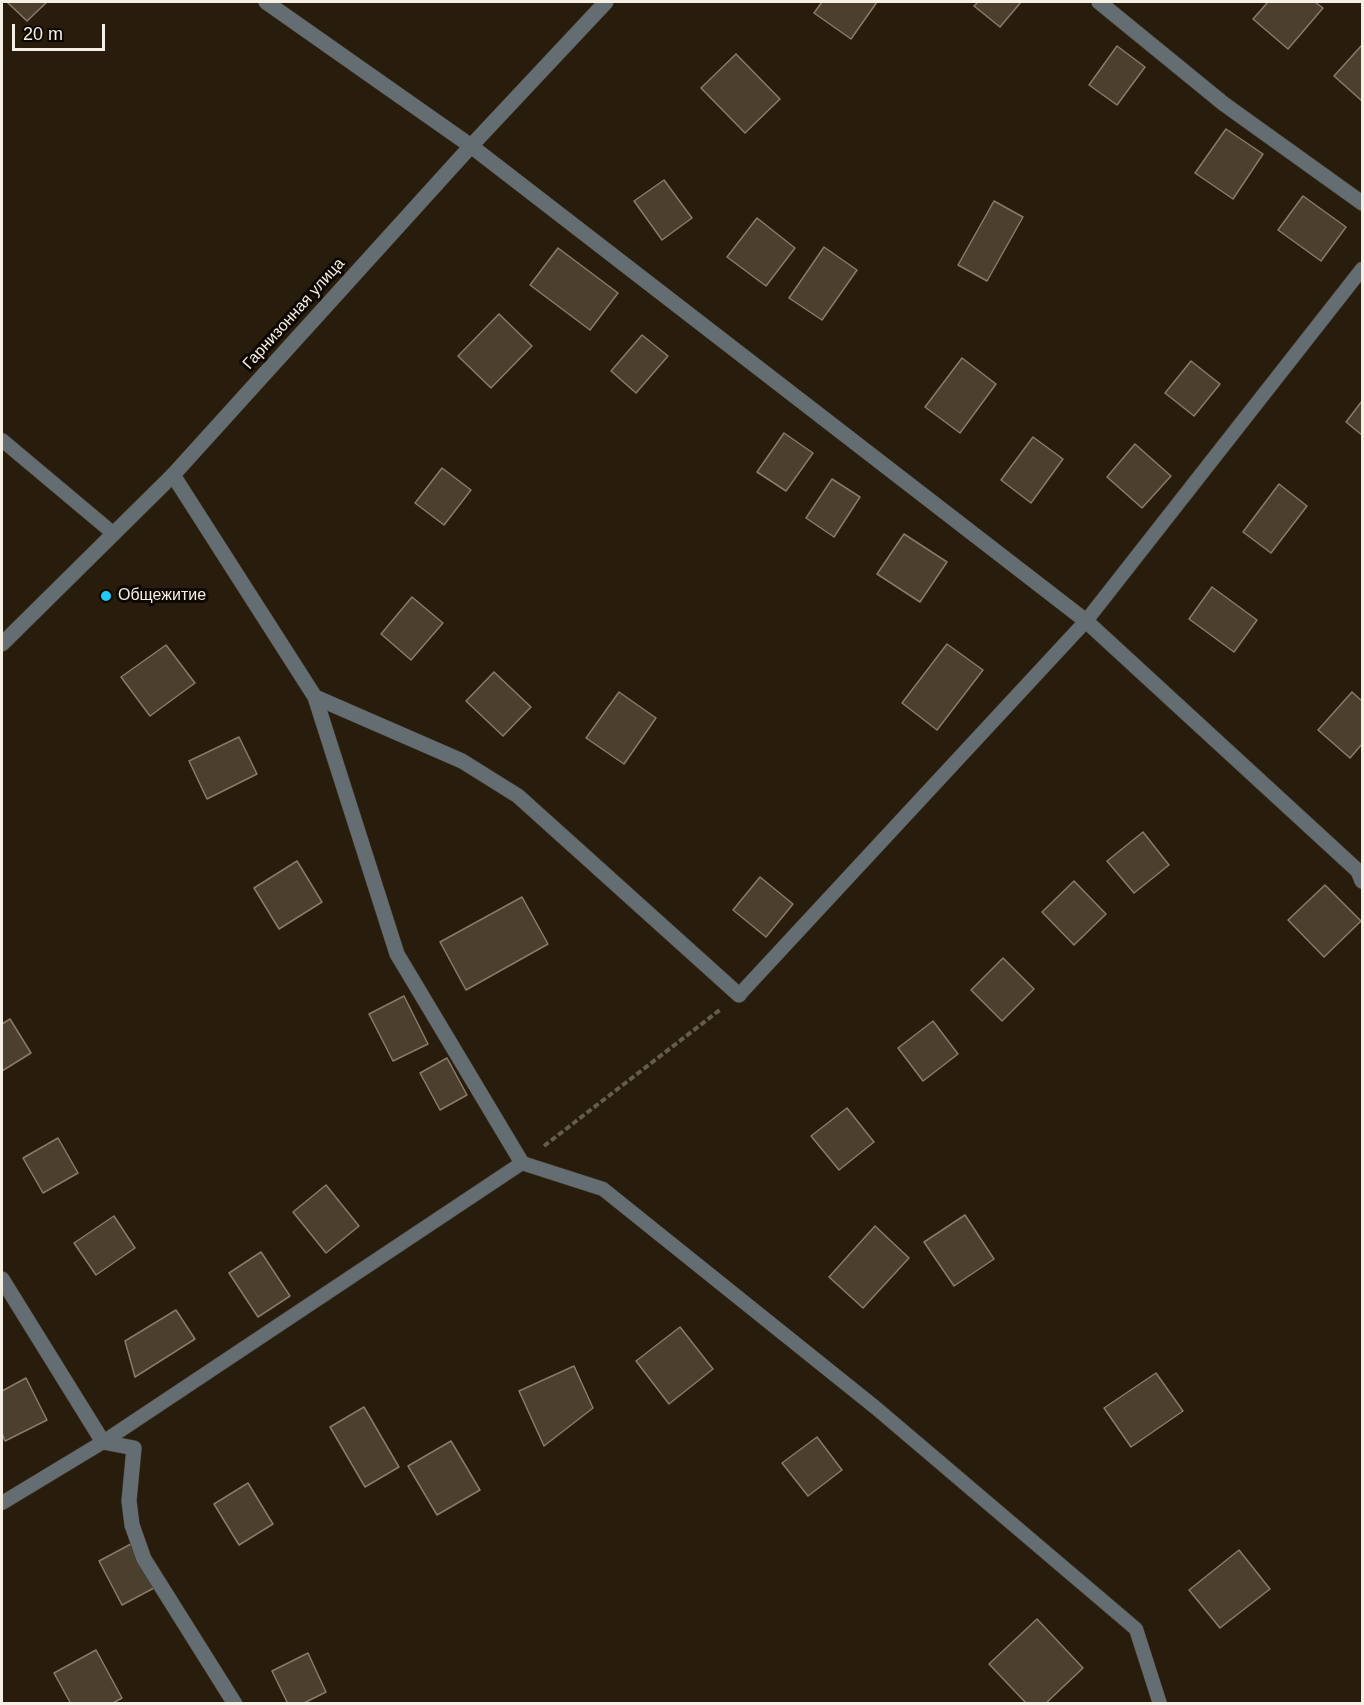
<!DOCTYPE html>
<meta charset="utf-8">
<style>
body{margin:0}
#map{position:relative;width:1364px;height:1705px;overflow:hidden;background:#281d0c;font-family:Helvetica,sans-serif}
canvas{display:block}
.frame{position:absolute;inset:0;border:3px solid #f6efe4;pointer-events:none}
.scale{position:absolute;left:12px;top:24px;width:93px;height:27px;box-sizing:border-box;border:3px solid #f6efe4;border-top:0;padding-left:8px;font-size:18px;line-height:21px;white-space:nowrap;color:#f6efe4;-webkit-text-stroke:4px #0d0803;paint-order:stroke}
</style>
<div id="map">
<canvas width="1364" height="1705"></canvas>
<div class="frame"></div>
<div class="scale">20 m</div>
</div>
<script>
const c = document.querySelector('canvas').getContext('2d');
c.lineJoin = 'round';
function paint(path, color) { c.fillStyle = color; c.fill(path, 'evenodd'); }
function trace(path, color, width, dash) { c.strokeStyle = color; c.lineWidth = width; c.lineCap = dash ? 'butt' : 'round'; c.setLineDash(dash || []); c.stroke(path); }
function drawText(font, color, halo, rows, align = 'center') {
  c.font = font + ' Helvetica,sans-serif'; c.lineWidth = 6; c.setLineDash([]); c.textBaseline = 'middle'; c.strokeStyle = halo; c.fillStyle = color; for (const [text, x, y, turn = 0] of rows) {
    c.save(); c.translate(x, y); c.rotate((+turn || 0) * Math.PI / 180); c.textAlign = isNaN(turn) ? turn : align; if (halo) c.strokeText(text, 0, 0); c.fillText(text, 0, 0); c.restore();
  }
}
const building = new Path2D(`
 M7,2H47L27,21Z
 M822,2H877L851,39L814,13Z
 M978,2H1021L1000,27L974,6Z
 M1268,2H1315L1323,8L1288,49L1253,19Z
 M1362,45V101L1334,76Z
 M1117,46L1145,67L1117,105L1089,85Z
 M736,54L780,99L745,133L701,88Z
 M1226,129L1263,154L1233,199L1195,173Z
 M664,180L692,218L662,240L634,201Z
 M1303,196L1346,227L1321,261L1278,230Z
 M994,201L1023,217L987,281L958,265Z
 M757,218L795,248L766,286L727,257Z
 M824,247L857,270L822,320L789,298Z
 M558,248L618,293L590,330L530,285Z
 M499,314L532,346L491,388L458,356Z
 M642,335L668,356L636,393L611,371Z
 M962,358L996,384L960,433L925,407Z
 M1191,361L1220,384L1194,416L1165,393Z
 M1362,401V435L1346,422Z
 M784,433L813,453L786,491L757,472Z
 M1033,437L1063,459L1031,503L1001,480Z
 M1135,444L1171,476L1142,508L1107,477Z
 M442,468L471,490L444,525L415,503Z
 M832,479L860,497L834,537L806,518Z
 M1279,484L1307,506L1271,553L1243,532Z
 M904,534L947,562L920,602L877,574Z
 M1212,587L1257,620L1234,652L1189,619Z
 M412,597L443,623L411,660L381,634Z
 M947,644L983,670L937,730L902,703Z
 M166,645L195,683L150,716L121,677Z
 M494,672L531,707L503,736L466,701Z
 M619,692L656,718L624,764L586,738Z
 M1352,692L1362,701V744L1350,758L1318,730Z
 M239,737L257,774L207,799L189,761Z
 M1143,832L1169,865L1134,893L1107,861Z
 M297,861L322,902L279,929L254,888Z
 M760,877L793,904L766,937L733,910Z
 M1074,881L1106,914L1074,945L1042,912Z
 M1325,885L1361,921L1324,957L1288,920Z
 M522,897L548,944L466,990L440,942Z
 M1003,958L1034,989L1002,1021L971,990Z
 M404,996L428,1044L393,1061L369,1014Z
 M10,1019L31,1053L2,1071V1024Z
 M933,1021L958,1054L923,1081L898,1048Z
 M447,1058L467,1095L440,1110L420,1073Z
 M847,1108L874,1142L839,1170L811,1136Z
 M58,1138L78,1173L43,1193L23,1158Z
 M326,1185L359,1226L326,1253L293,1212Z
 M965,1215L994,1259L954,1286L924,1242Z
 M114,1216L135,1248L96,1275L74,1243Z
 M875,1226L909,1258L863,1308L829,1277Z
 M261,1252L290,1296L258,1317L229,1273Z
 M176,1310L195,1339L135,1377L125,1341Z
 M680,1327L713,1369L669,1404L636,1361Z
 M574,1366L593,1408L544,1446L519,1391Z
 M1156,1373L1183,1411L1131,1447L1104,1408Z
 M26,1378L47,1420L5,1441L2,1433V1391Z
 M364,1407L399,1467L365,1487L330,1427Z
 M817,1437L842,1470L808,1496L782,1463Z
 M451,1441L480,1490L437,1515L408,1466Z
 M248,1483L273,1524L239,1545L214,1504Z
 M131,1544L154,1588L122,1605L99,1561Z
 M1239,1550L1270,1589L1220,1628L1189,1590Z
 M1037,1619L1083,1668L1045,1704H1027L989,1664Z
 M96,1650L122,1698L111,1704H71L54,1673Z
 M308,1653L326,1692L302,1704H288L272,1671Z`);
paint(building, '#4b3f2d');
trace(building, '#897b68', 1.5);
const service = new Path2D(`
 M2,440L114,534
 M739,995L1086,621L1362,269
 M2,1503L103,1442L522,1163L603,1189L876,1408L1136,1629L1160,1704`);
const minor = new Path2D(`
 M266,2L471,146L1086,621L1358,871L1362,881
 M1099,2L1224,104L1362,203
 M173,475L315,697L397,954L522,1163
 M315,697L462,761L518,796L739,995
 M2,1279L103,1442L134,1448L129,1501L132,1525L144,1559L235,1704`);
const tertiary = new Path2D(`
 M2,644L173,475L471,146L606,2`);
trace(service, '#453a2a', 15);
trace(minor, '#453a2a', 16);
trace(tertiary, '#453a2a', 16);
trace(new Path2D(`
 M544,1146L721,1009`), '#665c4d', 4, [6, 3]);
trace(service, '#636d72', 14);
trace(minor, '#636d72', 15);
trace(tertiary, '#636d72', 15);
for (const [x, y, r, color] of [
 [106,596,6,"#1ec9fd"]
]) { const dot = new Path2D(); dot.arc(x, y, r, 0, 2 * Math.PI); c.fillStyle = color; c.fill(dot); trace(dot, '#0d0803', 2); }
drawText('16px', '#f6efe4', '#0d0803', [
 ["Гарнизонная улица",294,314,-48]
]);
drawText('16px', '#f6efe4', '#0d0803', [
 ["Общежитие",118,596]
], 'left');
</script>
